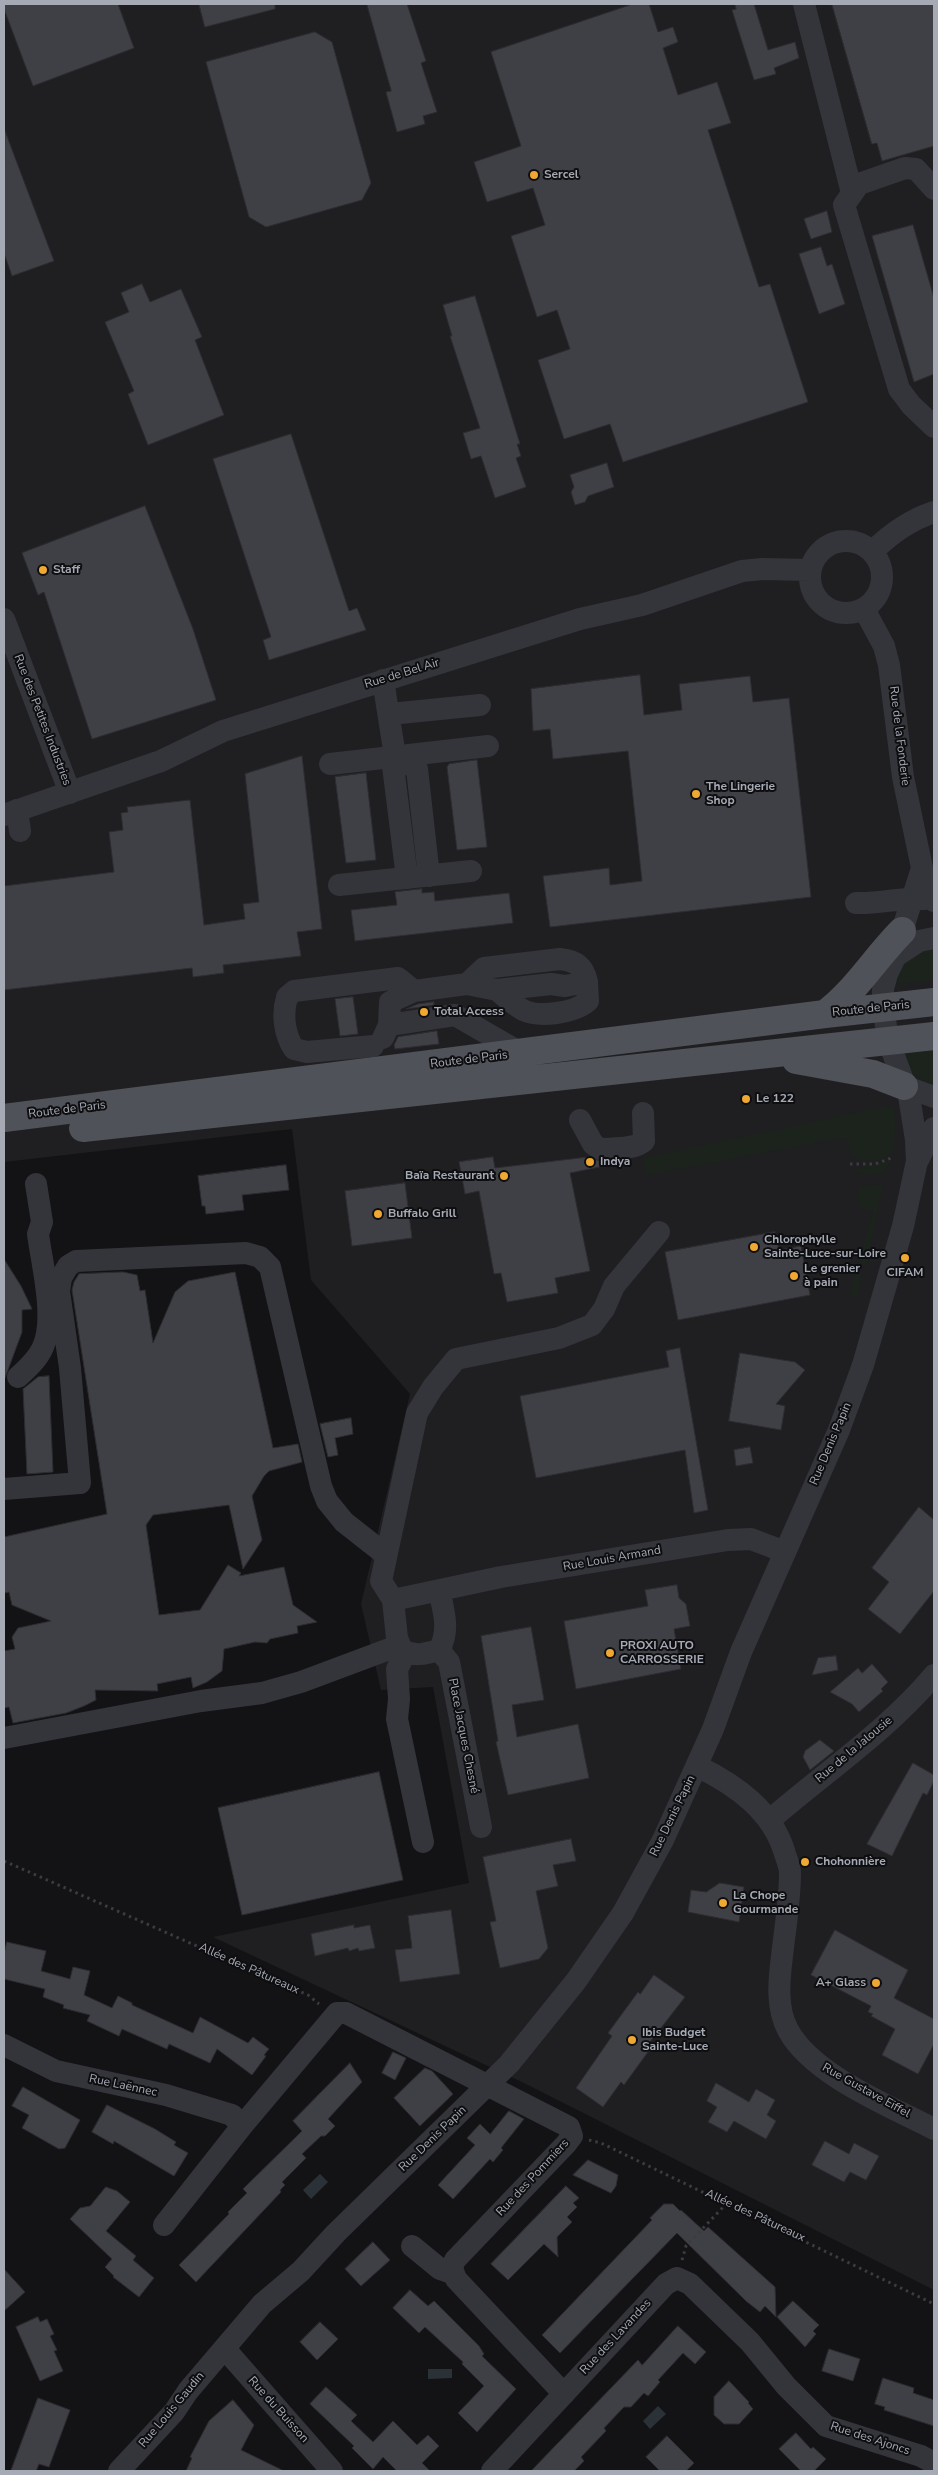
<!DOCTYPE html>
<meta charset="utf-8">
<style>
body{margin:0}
#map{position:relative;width:938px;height:2475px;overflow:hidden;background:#131315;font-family:"Nunito Sans",sans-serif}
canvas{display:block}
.frame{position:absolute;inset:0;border:5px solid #a5aab5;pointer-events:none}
</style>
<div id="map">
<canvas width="938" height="2475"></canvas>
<div class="frame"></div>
</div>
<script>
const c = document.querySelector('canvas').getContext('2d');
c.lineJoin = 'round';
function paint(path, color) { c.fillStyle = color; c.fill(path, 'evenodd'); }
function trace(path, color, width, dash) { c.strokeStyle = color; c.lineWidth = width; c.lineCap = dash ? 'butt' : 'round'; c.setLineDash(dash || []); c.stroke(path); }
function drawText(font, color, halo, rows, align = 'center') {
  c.font = font + ' "Nunito Sans",sans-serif'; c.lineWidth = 4; c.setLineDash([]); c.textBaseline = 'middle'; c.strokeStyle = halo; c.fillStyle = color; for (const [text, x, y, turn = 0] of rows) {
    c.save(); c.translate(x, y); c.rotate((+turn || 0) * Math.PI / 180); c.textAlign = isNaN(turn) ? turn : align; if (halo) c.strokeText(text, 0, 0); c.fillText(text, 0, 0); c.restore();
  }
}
paint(new Path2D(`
 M4,4H934V2290L524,2083L213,1937L469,1883L433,1687L381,1690L361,1604L410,1394L311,1280L292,1129L4,1162Z`), '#1f1f22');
paint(new Path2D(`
 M934,945V980L894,984L900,965Z
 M934,1049V1086C912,1077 911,1074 904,1052Z
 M893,1105L896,1125L893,1151L890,1155L876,1161L856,1160L850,1150L847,1137L646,1175L643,1158Z
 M888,1161L890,1162C887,1175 862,1179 854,1169Z
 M883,1184L866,1265H861L859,1275L862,1276L856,1300L852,1295L851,1290L873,1212L859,1207L857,1187Z`), '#1b231c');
paint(new Path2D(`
 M320,2174L328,2182L311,2199L303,2190Z
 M428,2369H452V2378L428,2379Z
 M658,2406L666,2414L650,2429L643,2421Z`), '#2a3238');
const building = new Path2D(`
 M4,4H118L134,48L33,86L4,9Z
 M199,4H275V9L205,27Z
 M367,4H407L426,61L421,63L437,112L423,116L425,124L397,132L386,92L391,91Z
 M633,4H649L658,32L673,27L678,42L663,48L678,95L717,82L731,123L708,130L759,287L770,284L808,402L623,462L610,424L564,439L538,360L570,349L557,310L537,317L511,236L545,225L533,188L487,202L474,162L521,146L491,52Z
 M735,4H754L768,50L795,42L799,58L774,68L776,74L754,80L732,10L736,9Z
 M832,4H934V146L882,161L877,143L872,144Z
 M315,32L332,42L371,183L362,200L266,227L249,217L206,62Z
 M5,131L54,261L12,276L4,253Z
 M827,211L832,232L811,239L804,219Z
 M913,225L934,298V374L914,382L872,236Z
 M821,247L827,266L832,264L845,304L819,314L799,254Z
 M142,284L150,302L181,289L202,337L195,340L224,415L148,445L128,394L134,391L105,322L129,312L121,293Z
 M475,296L520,444H517L521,456L516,458L526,487L495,498L481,456L471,459L463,433L480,428L450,336H452L443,305Z
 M291,434L349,611L357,608L366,630L269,660L263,640L271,637L213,459Z
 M607,463L614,487L588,496L585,502L575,505L571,492L574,487L570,475Z
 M145,506L193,629L216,700L92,739L44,592L38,595L22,553Z
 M640,675L644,715L682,710L679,684L750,676L753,702L789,698L811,897L550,927L543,876L609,868L610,885L642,881L628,751L553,759L550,729L533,731L531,689Z
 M302,756L322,929L297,932L301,956L223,965L224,973L193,977L192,968L4,990V886L114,872L109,832L123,830L121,813L128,812L127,807L190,800L204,925L245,919L243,904L259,902L245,774Z
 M477,760L487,847L457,850L447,767L449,764Z
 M366,773L376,860L346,863L335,777Z
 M422,889V893L434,892L435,901L509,893L513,923L355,941L351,910L397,905L395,892Z
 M353,997L358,1034L340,1036L335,999Z
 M434,1002V1005L406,1009L418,1004Z
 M437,1031L439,1044L395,1049L394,1045L398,1037Z
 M493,1157L495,1168L588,1157L603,1162L604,1166L570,1173L590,1271L555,1278L558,1293L507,1302L501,1273L494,1274L479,1191L465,1194L459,1162Z
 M286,1165L289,1190L242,1195L244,1210L206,1214L205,1206H202L198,1176Z
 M405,1183L412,1238L352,1246L345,1191Z
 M775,1232L779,1250L801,1246L810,1295L678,1320L665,1252Z
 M4,1259L21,1286L32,1309L22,1310V1332L5,1378Z
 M123,1272L137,1275L140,1291L145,1290L153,1343L175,1292L188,1281L235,1272L273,1448L298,1444L302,1462L269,1471L264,1476L252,1496L262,1540L243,1569L229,1505L153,1515L146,1525L159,1615L200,1610L228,1565L241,1573L239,1576L284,1567L293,1605L317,1622L297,1626L298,1633L270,1639L267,1643L255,1642L224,1649L222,1671L207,1682L193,1688L191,1677L157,1684L158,1691L95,1690L96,1700L84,1706L66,1713L13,1723L9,1707L4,1708V1651L15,1649L12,1637L18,1628L51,1621L12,1605L9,1592L4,1593V1537L107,1514L72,1290L74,1282L79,1274Z
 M680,1348L708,1510L694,1513L685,1450L536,1478L520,1396L669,1367L666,1351Z
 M740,1353L795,1362L805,1370L776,1404L785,1406L781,1430L729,1421Z
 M49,1376L53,1472L27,1474L23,1389L38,1377Z
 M351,1418L353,1434L335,1438L338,1455L328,1457L320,1424Z
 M750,1447L753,1463L736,1466L734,1450Z
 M919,1507L934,1520V1591L900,1634L868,1609L889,1582L872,1568Z
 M677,1585L679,1598L686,1604L690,1626L674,1629L681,1669L576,1689L564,1621L648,1606L645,1590Z
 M531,1627L544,1700L512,1705L517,1737L578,1724L589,1778L508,1795L496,1742L498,1741L481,1636Z
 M836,1656L838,1670L812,1675L818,1658Z
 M872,1664L888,1682L881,1689L883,1691L859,1712L852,1704L830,1692L858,1668L862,1673Z
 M820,1740L834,1751L810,1770L803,1757L805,1751Z
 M913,1763L934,1775V1781L927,1795L923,1793L892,1856L867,1844Z
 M379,1772L403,1880L242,1915L218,1808Z
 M571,1839L576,1861L553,1865L558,1886L536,1891L548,1948L539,1959L500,1968L490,1922L496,1921L483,1857Z
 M720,1883L744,1887L739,1922L688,1912L691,1890L706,1892Z
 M451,1910L460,1974L400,1982L395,1950L412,1948L408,1916Z
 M354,1925V1928L370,1925L375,1948L359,1951L358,1948L349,1951L348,1948L315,1956L311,1934Z
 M835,1930L908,1970L894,1998L934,2019V2044L918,2074L882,2055L895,2029L871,2016L873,2014L868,2012L871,2006L811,1975Z
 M7,1942L46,1951L41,1971L70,1979L73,1967L90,1971L84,1995L112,2008L118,1996L132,2003V2005L193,2033L200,2017L248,2043L253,2037L269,2049L264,2055L266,2056L252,2075L217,2049L210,2063L169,2044L167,2049L122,2029L119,2036L87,2021L90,2015L63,2008L64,2005L43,1997L45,1989L4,1979V1954Z
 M654,1975L685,1997L650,2042L653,2045L624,2085L621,2082L603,2107L576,2088L612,2036L608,2033L638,1992L640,1994Z
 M393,2052L406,2058L395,2080L382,2073Z
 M350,2063L362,2082L328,2119L335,2126L325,2136H321L302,2154L306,2158L282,2182L285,2185L280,2190L281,2192L196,2282L179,2265L229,2214L228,2212L247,2193L243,2189L302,2131L293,2121Z
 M425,2068L432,2071L453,2094L420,2126L394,2098Z
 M716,2083L749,2102L756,2089L775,2100L767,2115L776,2121L766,2139L734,2121L727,2132L708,2122L717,2107L707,2101Z
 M23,2087L80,2120L65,2148L59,2149L22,2128L29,2115L12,2106Z
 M107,2105L155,2129L176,2142L174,2145L188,2153L174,2176L114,2141L113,2144L92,2132Z
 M509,2111L524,2119L501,2148L503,2150L493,2162L490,2159L453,2199L438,2185L475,2145L467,2138L480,2124L490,2134Z
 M825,2141L849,2154L854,2143L879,2156L866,2180L850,2172L844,2182L812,2165Z
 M588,2160L618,2175L616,2186L611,2193L573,2175Z
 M566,2186L579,2198L573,2203L577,2207L567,2217L572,2222L557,2237L558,2257L544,2244L508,2280L491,2264Z
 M106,2187L117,2191L130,2202L106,2231L136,2256L133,2260L154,2278L139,2297L113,2277L114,2276L105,2267L112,2259L70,2219L80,2208L90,2206Z
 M664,2204H673L680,2211L681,2210L704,2231L708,2227L775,2287L776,2317L765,2306L760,2312L746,2301L677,2233L560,2353L542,2335L652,2220L650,2218Z
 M373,2242L390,2260L361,2286L345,2269Z
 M4,2269L25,2292L4,2311Z
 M410,2290L428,2306L434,2301L479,2346L484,2354L482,2356L516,2389L477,2432L458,2413L484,2386L462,2364L463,2362L425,2327L419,2333L393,2308Z
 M793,2301L819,2325L813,2331L816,2334L805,2347L777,2317Z
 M38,2317L40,2322L47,2319L54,2334L50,2336L57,2350L54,2351L63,2371L40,2381L16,2327Z
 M320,2322L338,2339L317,2360L300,2342Z
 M678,2326L706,2352L695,2364L683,2353L658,2380L660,2382L648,2396L644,2393L631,2407H624L604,2428L606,2431L581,2457L584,2461L574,2471H531L638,2360L642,2365Z
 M829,2349L860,2359L853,2381L822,2371Z
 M883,2378L914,2388L913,2393L934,2400V2426L884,2410L885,2407L875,2404Z
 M729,2381L749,2402L748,2403L753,2409L739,2424H724L714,2415V2397Z
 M326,2387L357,2415L351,2421L373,2442L393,2421L417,2445L428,2435L439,2446L422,2463L430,2471H397L383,2457L373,2469L352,2448L354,2446L310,2404Z
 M38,2398L70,2410L49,2467L39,2464L36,2471H11Z
 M233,2400L254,2425L241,2450L284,2471H186L192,2458L190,2457L209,2421Z
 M796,2433L811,2449L813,2447L826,2459L814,2471H801L779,2449Z
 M667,2436L694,2463L686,2471H660L646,2457Z`);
paint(building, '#3f4045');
trace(building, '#2d2d31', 1);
trace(new Path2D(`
 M850,1164H875L894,1157
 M4,1861L308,1995L319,2004
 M589,2140L601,2143L934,2304
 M682,2260L686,2246L727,2203`), '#3a3c41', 3, [2.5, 4]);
trace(new Path2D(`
 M804,4L852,193
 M934,189L916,169L905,168L859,184L844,205L899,389L911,405L934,427
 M810 577a36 36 0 1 1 72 0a36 36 0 1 1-72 0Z
 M872,552C890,534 910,520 934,512
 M864,609L884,646L889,665L903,777L922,868L934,901
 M4,619L70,793
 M383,680L395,756L417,769L429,876
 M390,714L480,705
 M395,756L393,766L407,878
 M330,764L488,746
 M17,810L20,831
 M4,815L161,761L223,731L580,619L642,605L742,571L762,569L810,570
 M339,885L471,871
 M856,903C879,904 902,897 925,899
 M896,956L919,941L934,938
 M497,990C505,997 514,1005 523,1010C539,1018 575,1013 588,1001L587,982
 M389,1025L390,1002L414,991L467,984L497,990L551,984L565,986L587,982C584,966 576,961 560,959L484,968L467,984
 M383,1038L389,1025L455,1015L521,1053
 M373,1046L307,1052L294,1049C284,1034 282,1014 287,997L294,991L398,978L414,991
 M904,1086L934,1097
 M580,1120L593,1144L600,1149C613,1148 634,1150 644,1141L643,1113
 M918,1160L934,1128
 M18,1377C27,1369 38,1359 43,1347C56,1318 42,1265 38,1234L42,1222L36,1184
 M4,1489L80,1483L70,1368L59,1291L61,1278L68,1266L76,1261L246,1253L260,1257L270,1267L321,1486L327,1501L344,1522L386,1555
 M439,1591C444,1611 450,1631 439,1650C425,1654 415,1657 402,1650L397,1638L393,1600L501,1577L728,1540L751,1539L785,1552
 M393,1600L381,1581L417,1413L433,1387L456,1359L559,1338L592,1325L604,1309L614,1286L659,1232
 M439,1650L449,1662L481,1827
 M406,1652L397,1669L399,1699L397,1719L423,1842
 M4,1738L201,1701L262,1693L301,1682L400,1645
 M697,1766C736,1785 773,1811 785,1854C787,1860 790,1867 790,1873C790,1900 785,1929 782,1956C779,1980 776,2008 788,2030C812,2075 890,2106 934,2129
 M770,1820C825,1772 887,1731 934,1675
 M4,2045L56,2071L166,2095L232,2115L242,2126
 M164,2225L242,2126L337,2013H346L569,2127L572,2136L566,2144L455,2260L452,2268L456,2279L564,2394
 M412,2246L440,2269L454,2274
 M225,2349L332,2471
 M119,2471L174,2412L188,2391L262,2304L301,2271L336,2233L509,2064L576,1981L623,1913L663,1840L713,1729L741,1652L839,1430L863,1365L903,1226L917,1161L916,1140L909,1096L888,1040L883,1006V989L887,974L901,945L902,931L922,868
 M492,2471L666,2284L677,2278L690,2284L750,2342L786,2386L826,2426L921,2456L934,2463`), '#34353a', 22);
trace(new Path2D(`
 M825,1014C856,991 875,958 902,931
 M796,1060L873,1074L904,1086
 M4,1118L825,1014L934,1002
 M83,1128L934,1036`), '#505259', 28);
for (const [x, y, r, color] of [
 [534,175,5,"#efa831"],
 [43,570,5,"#efa831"],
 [696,794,5,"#efa831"],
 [424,1012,5,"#efa831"],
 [746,1099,5,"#efa831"],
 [590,1162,5,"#efa831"],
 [504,1176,5,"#efa831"],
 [378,1214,5,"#efa831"],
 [754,1247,5,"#efa831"],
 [905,1258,5,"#efa831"],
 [794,1276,5,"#efa831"],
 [610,1653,5,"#efa831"],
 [805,1862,5,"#efa831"],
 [723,1903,5,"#efa831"],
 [876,1983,5,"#efa831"],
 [632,2040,5,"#efa831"]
]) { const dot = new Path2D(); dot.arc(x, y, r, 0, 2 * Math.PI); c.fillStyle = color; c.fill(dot); trace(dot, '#0e0e10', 2); }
drawText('bold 12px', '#a5aab5', '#0e0e10', [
 ["Sercel",544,175],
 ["Staff",53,570],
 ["The Lingerie",706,787],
 ["Shop",706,801],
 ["Total Access",434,1012],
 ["Le 122",756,1099],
 ["Indya",600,1162],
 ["Baïa Restaurant",494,1176,"right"],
 ["Buffalo Grill",388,1214],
 ["Chlorophylle",764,1240],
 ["Sainte-Luce-sur-Loire",764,1254],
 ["Le grenier",804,1269],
 ["à pain",804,1283],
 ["CIFAM",905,1273,"center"],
 ["PROXI AUTO",620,1646],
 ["CARROSSERIE",620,1660],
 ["Chohonnière",815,1862],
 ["La Chope",733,1896],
 ["Gourmande",733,1910],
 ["A+ Glass",866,1983,"right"],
 ["Ibis Budget",642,2033],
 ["Sainte-Luce",642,2047]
], 'left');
drawText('12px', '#a5aab5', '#0e0e10', [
 ["Rue de Bel Air",402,674,-17],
 ["Rue des Petites Industries",42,720,69],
 ["Rue de la Fonderie",899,736,83],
 ["Route de Paris",871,1009,-6],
 ["Route de Paris",469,1060,-7],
 ["Route de Paris",67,1110,-7],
 ["Rue Denis Papin",831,1444,-67],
 ["Rue Louis Armand",612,1559,-10],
 ["Place Jacques Chesné",463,1736,79],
 ["Rue de la Jalousie",854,1750,-40],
 ["Rue Denis Papin",673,1816,-64],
 ["Allée des Pâtureaux",249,1969,24],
 ["Rue Laënnec",123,2086,12],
 ["Rue Gustave Eiffel",866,2091,29],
 ["Rue Denis Papin",433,2139,-44],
 ["Rue des Pommiers",533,2178,-47],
 ["Allée des Pâtureaux",755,2216,25],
 ["Rue des Lavandes",616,2337,-47],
 ["Rue Louis Gaudin",172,2410,-50],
 ["Rue du Buisson",278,2410,48],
 ["Rue des Ajoncs",870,2439,18]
]);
</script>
